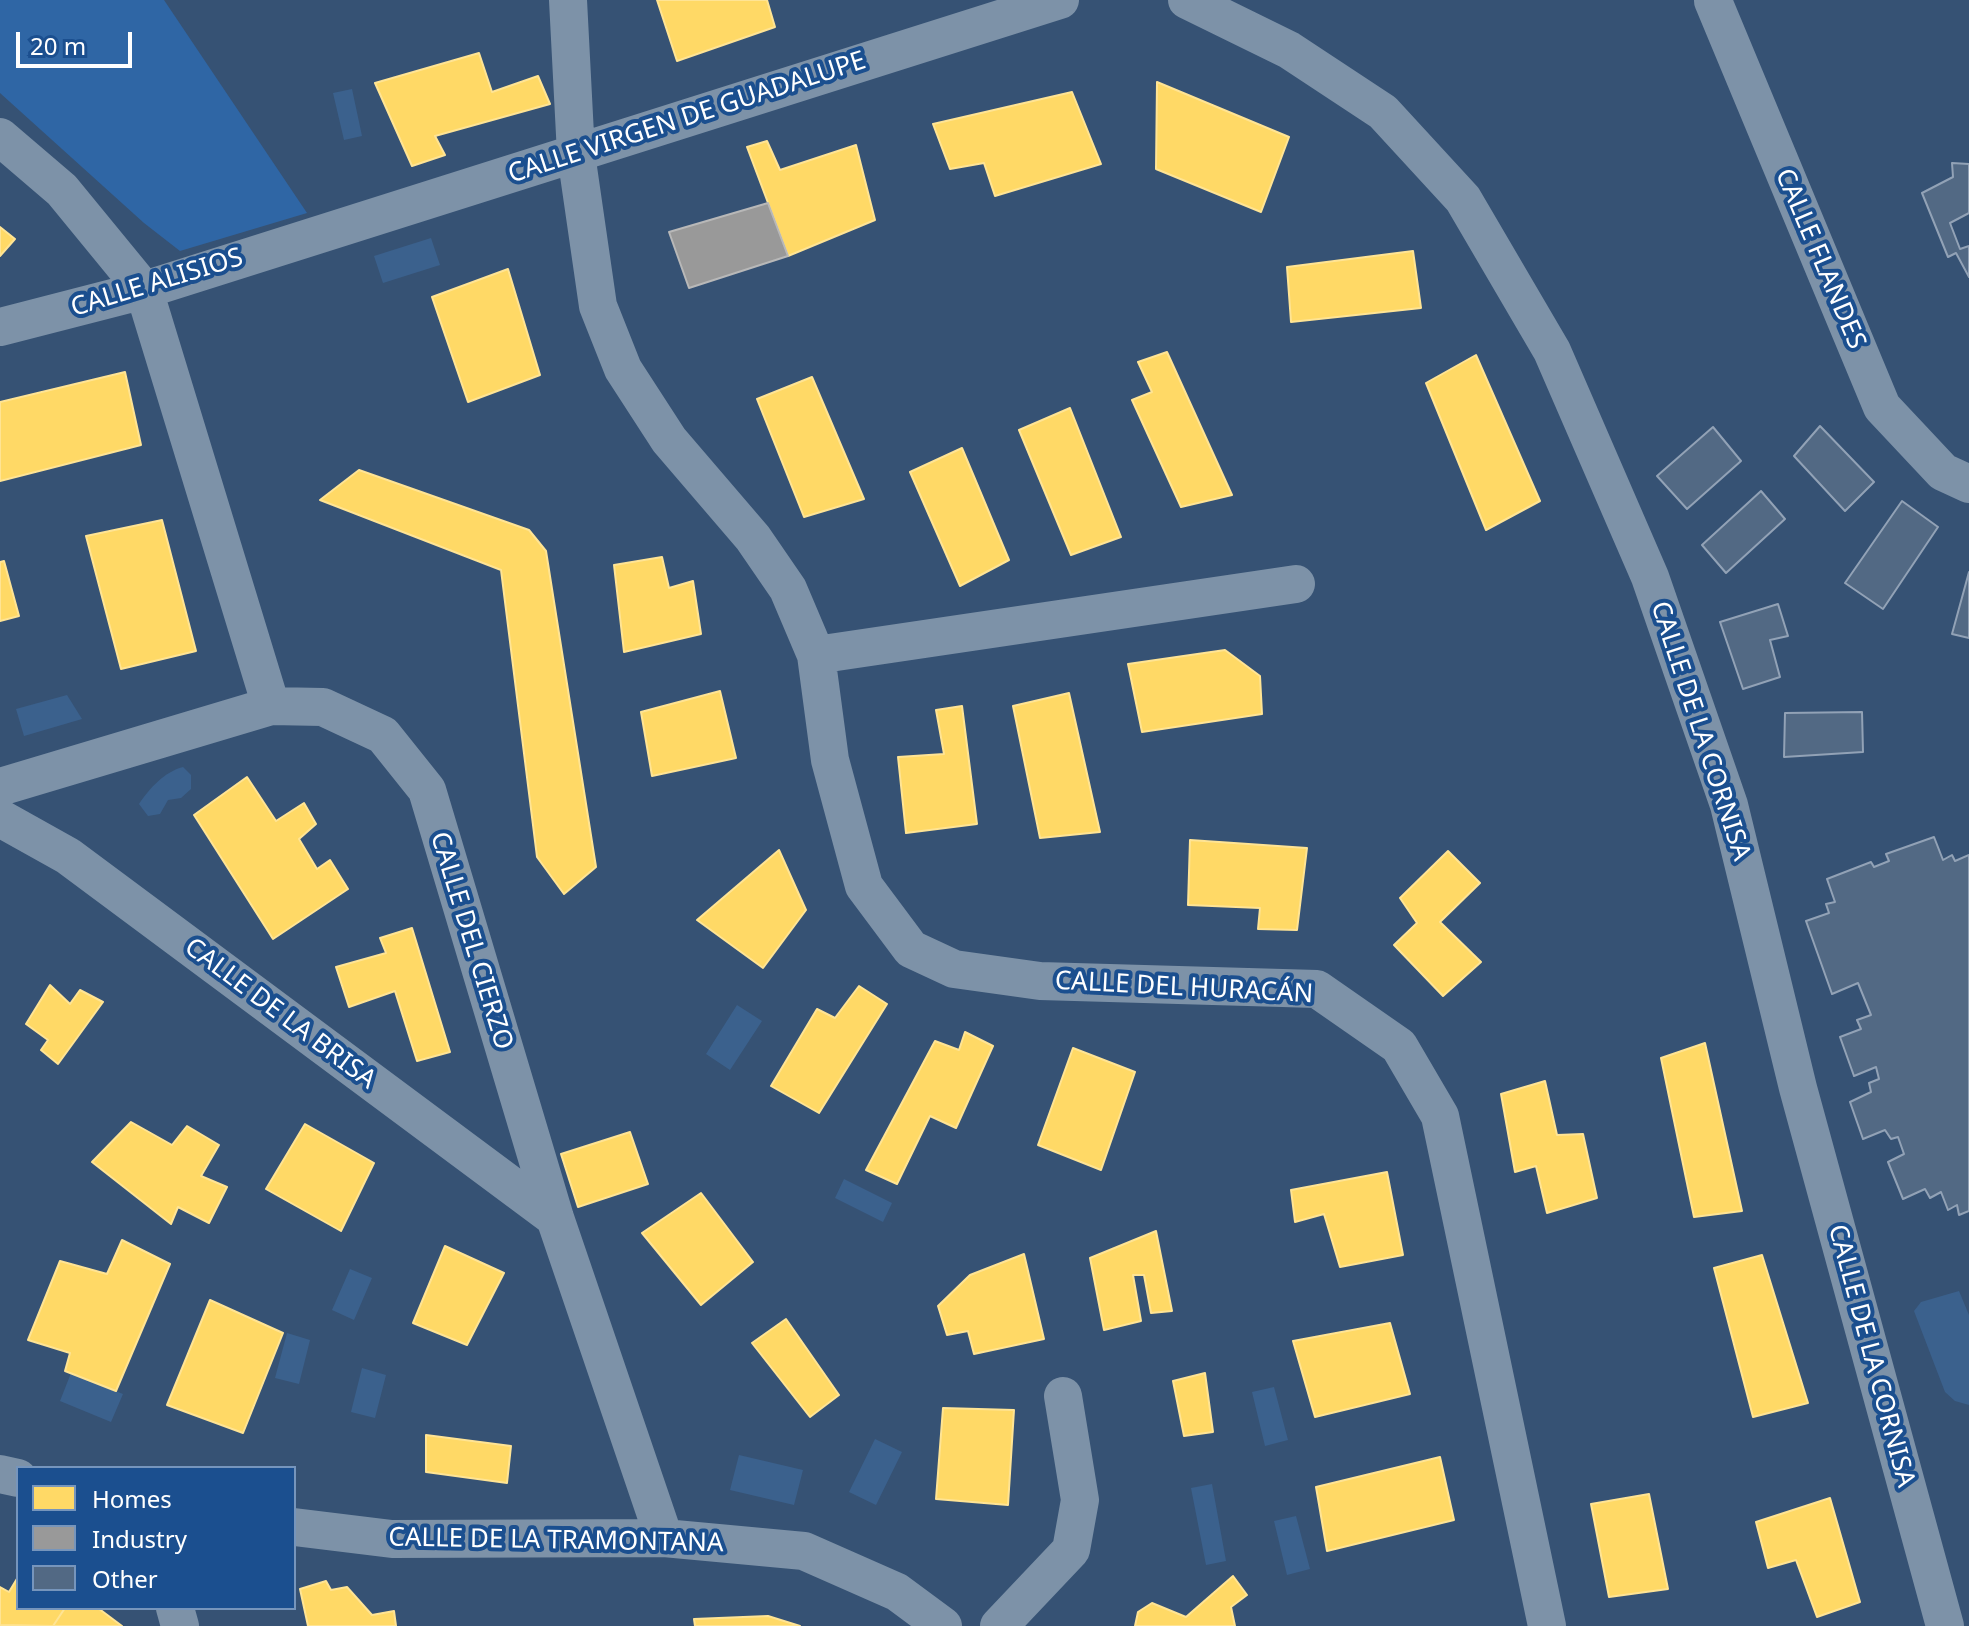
<!DOCTYPE html>
<meta charset="utf-8">
<style>
body{margin:0}
#map{position:relative;width:1969px;height:1626px;overflow:hidden;background:#365274;font-family:"Noto Sans",sans-serif}
canvas{display:block}
.legend{position:absolute;left:16px;top:1466px;width:280px;height:144px;box-sizing:border-box;background:#1b4f8f;border:2px solid #7695bc;margin:0;padding:10px 14px;list-style:none;font-size:24px;color:#fff}
.legend li{display:flex;align-items:center;gap:16px;height:40px}
.legend b{width:40px;border:2px solid #7695bc}
.scale{position:absolute;left:16px;top:32px;width:116px;height:36px;box-sizing:border-box;border:4px solid #fff;border-top:0;padding-left:10px;font-size:24px;line-height:28px;white-space:nowrap;color:#fff;-webkit-text-stroke:6px #1b4f8f;paint-order:stroke}
</style>
<div id="map">
<canvas width="1969" height="1626"></canvas>
<ul class="legend">
<li><b style="height:22px;background:#ffd966"></b>Homes</li>
<li><b style="height:22px;background:#999"></b>Industry</li>
<li><b style="height:22px;background:#526984"></b>Other</li>
</ul>
<div class="scale">20 m</div>
</div>
<script>
const c = document.querySelector('canvas').getContext('2d');
c.lineJoin = 'round';
function paint(path, color) { c.fillStyle = color; c.fill(path, 'evenodd'); }
function trace(path, color, width, dash) { c.strokeStyle = color; c.lineWidth = width; c.lineCap = dash ? 'butt' : 'round'; c.setLineDash(dash || []); c.stroke(path); }
function drawText(font, color, halo, rows, align = 'center') {
  c.font = font + ' "Noto Sans",sans-serif'; c.lineWidth = 8; c.setLineDash([]); c.textBaseline = 'middle'; c.strokeStyle = halo; c.fillStyle = color; for (const [text, x, y, turn = 0] of rows) {
    c.save(); c.translate(x, y); c.rotate((+turn || 0) * Math.PI / 180); c.textAlign = isNaN(turn) ? turn : align; if (halo) c.strokeText(text, 0, 0); c.fillText(text, 0, 0); c.restore();
  }
}
paint(new Path2D(`
 M0,0H164L307,213L180,251L144,223L0,93Z`), '#2f66a5');
paint(new Path2D(`
 M352,89L362,136L344,140L333,93Z
 M431,238L440,265L383,283L374,256Z
 M67,695L82,719L24,736L16,709Z
 M183,767L191,775V789L181,798L168,800L160,814L148,816L139,804C150,788 164,772 183,767Z
 M737,1005L762,1021L730,1070L706,1054Z
 M844,1179L892,1203L883,1222L835,1198Z
 M350,1269L372,1278L354,1320L332,1310Z
 M1959,1291L1969,1315V1405L1955,1401L1945,1392L1914,1311L1921,1302Z
 M287,1333L310,1340L299,1384L275,1378Z
 M362,1368L386,1375L375,1418L351,1412Z
 M71,1373L123,1394L111,1422L60,1401Z
 M1274,1387L1288,1440L1265,1446L1252,1392Z
 M875,1439L902,1452L876,1505L849,1492Z
 M739,1455L803,1470L794,1505L730,1490Z
 M1212,1484L1226,1561L1206,1565L1191,1488Z
 M1296,1516L1310,1569L1287,1575L1274,1521Z`), '#3b618d');
const homes = new Path2D(`
 M657,0H767L775,27L677,61Z
 M479,53L492,92L538,76L550,104L435,136L445,155L412,166L375,83Z
 M1157,82L1289,137L1261,212L1156,169Z
 M1072,92L1101,164L995,196L984,163L950,169L933,124Z
 M767,141L780,170L856,145L875,220L788,256L747,147Z
 M0,227L15,239L0,256Z
 M1413,251L1421,308L1291,322L1287,267Z
 M508,269L540,375L468,402L432,297Z
 M1167,352L1232,495L1181,507L1132,400L1152,392L1138,362Z
 M1476,355L1540,501L1486,530L1426,383Z
 M125,372L141,445L0,481V402Z
 M812,377L864,499L804,517L757,399Z
 M1070,408L1121,537L1071,555L1019,430Z
 M962,448L1009,560L960,586L910,472Z
 M359,470L529,530L546,551L596,867L564,894L537,857L501,570L320,500Z
 M162,520L196,651L121,669L86,536Z
 M662,557L669,588L693,581L701,634L624,652L614,565Z
 M4,561L19,616L0,621V562Z
 M1225,650L1260,676L1262,714L1142,732L1128,664Z
 M720,691L736,758L652,776L641,712Z
 M1069,693L1100,832L1040,838L1013,706Z
 M962,706L977,824L906,833L898,757L944,754L936,710Z
 M247,777L276,821L304,803L316,824L299,839L317,869L330,860L348,889L273,939L194,815Z
 M1190,840L1307,848L1297,930L1258,929L1260,908L1188,905Z
 M779,850L806,910L763,968L697,920Z
 M1448,851L1480,883L1440,922L1481,962L1443,996L1394,945L1417,923L1400,898Z
 M412,928L450,1052L417,1061L395,991L349,1007L336,967L386,953L380,938Z
 M50,985L70,1004L80,990L103,1002L58,1064L41,1050L48,1040L26,1024Z
 M859,986L887,1004L819,1113L771,1086L817,1009L835,1018Z
 M965,1032L993,1046L956,1128L930,1116L897,1184L866,1170L935,1041L959,1050Z
 M1705,1043L1742,1211L1694,1217L1661,1058Z
 M1073,1048L1135,1072L1101,1170L1038,1145Z
 M1545,1081L1557,1135L1583,1134L1597,1198L1547,1213L1536,1166L1515,1172L1501,1094Z
 M131,1122L172,1145L187,1126L219,1145L201,1176L227,1187L209,1223L178,1207L171,1224L92,1162Z
 M305,1124L374,1163L341,1231L266,1189Z
 M630,1132L648,1184L578,1207L561,1154Z
 M1387,1172L1403,1255L1340,1267L1324,1214L1295,1222L1291,1190Z
 M701,1193L753,1262L701,1305L642,1233Z
 M1156,1231L1172,1311L1151,1313L1144,1275H1133L1141,1321L1104,1330L1090,1258Z
 M122,1240L170,1264L116,1391L65,1371L70,1353L28,1340L60,1261L107,1274Z
 M445,1246L504,1273L467,1345L413,1323Z
 M1024,1254L1044,1339L974,1354L968,1331L947,1335L938,1306L970,1275Z
 M1762,1255L1808,1403L1753,1417L1714,1268Z
 M210,1300L283,1333L243,1433L167,1405Z
 M786,1319L839,1395L810,1417L752,1343Z
 M1390,1323L1410,1394L1315,1417L1293,1341Z
 M1205,1373L1213,1432L1184,1436L1173,1381Z
 M943,1408L1014,1410L1008,1505L936,1499Z
 M426,1435L511,1446L507,1483L426,1472Z
 M1440,1457L1454,1520L1327,1551L1316,1487Z
 M1649,1494L1668,1589L1609,1597L1591,1504Z
 M1830,1498L1860,1602L1817,1617L1796,1560L1768,1568L1756,1522Z
 M1233,1576L1247,1595L1231,1607L1235,1626H1135L1138,1612L1152,1603L1186,1617Z
 M18,1577V1608H65L53,1626L0,1625V1587L9,1592Z
 M326,1581L331,1590L347,1587L372,1615L394,1611L396,1626H308L300,1589Z
 M65,1608H98L122,1626H53Z
 M768,1616L800,1626H695L694,1619Z`);
paint(homes, '#ffd966');
trace(homes, '#ffe494', 2);
const industry = new Path2D(`
 M768,203L788,256L689,288L669,232Z`);
paint(industry, '#999');
trace(industry, '#b8b8b8', 2);
const building = new Path2D(`
 M1952,163L1969,164V213L1950,223L1960,249L1969,246V277L1956,253L1948,257L1922,193L1953,177Z
 M1820,426L1874,482L1845,511L1794,456Z
 M1713,427L1741,461L1687,509L1657,476Z
 M1761,491L1785,519L1726,573L1702,545Z
 M1902,501L1938,527L1883,609L1845,583Z
 M1969,572V638L1952,634Z
 M1778,604L1788,636L1770,640L1780,677L1743,689L1720,622Z
 M1862,712L1863,752L1784,757L1785,713Z
 M1934,837L1943,860L1952,855L1955,861L1969,855V1211L1959,1215L1957,1205L1948,1210L1941,1192L1930,1198L1925,1189L1903,1199L1888,1162L1904,1154L1898,1137L1891,1139L1885,1130L1863,1139L1850,1102L1871,1092L1869,1083L1879,1079L1876,1067L1854,1076L1840,1037L1861,1029L1857,1020L1871,1015L1858,983L1832,994L1806,921L1829,913L1826,904L1835,902L1827,879L1871,862L1874,867L1889,861L1886,854Z`);
paint(building, '#526984');
trace(building, '#92a2b6', 2);
trace(new Path2D(`
 M568,0L576,154L598,306L623,369L669,440L753,538L788,589L816,655L830,760L864,886L911,949L954,969L1040,981L1317,989L1399,1046L1440,1116L1547,1626
 M1187,0L1289,50L1383,112L1463,199L1552,351L1650,577L1729,805L1798,1088L1945,1626
 M1713,1L1882,407L1943,472L1969,484
 M0,137L62,190L144,290L271,706
 M0,327L144,290L1060,0
 M816,655L1296,584
 M0,787L271,706L323,707L383,735L427,790L555,1218L664,1538
 M0,818L68,856L555,1218
 M0,1474L18,1478
 M294,1527L392,1539L664,1538L804,1551L897,1592L943,1626
 M175,1608L180,1626
 M999,1626L1071,1550L1080,1500L1063,1396`), '#7d92a8', 38);
drawText('26px', '#fff', '#1b4f8f', [
 ["CALLE VIRGEN DE GUADALUPE",687,118,-18],
 ["CALLE FLANDES",1820,259,67],
 ["CALLE ALISIOS",157,283,-17],
 ["CALLE DE LA CORNISA",1700,731,72],
 ["CALLE DEL CIERZO",471,941,73],
 ["CALLE DEL HURACÁN",1184,988,3],
 ["CALLE DE LA BRISA",280,1014,37],
 ["CALLE DE LA CORNISA",1871,1356,75],
 ["CALLE DE LA TRAMONTANA",556,1541,1]
]);
</script>
